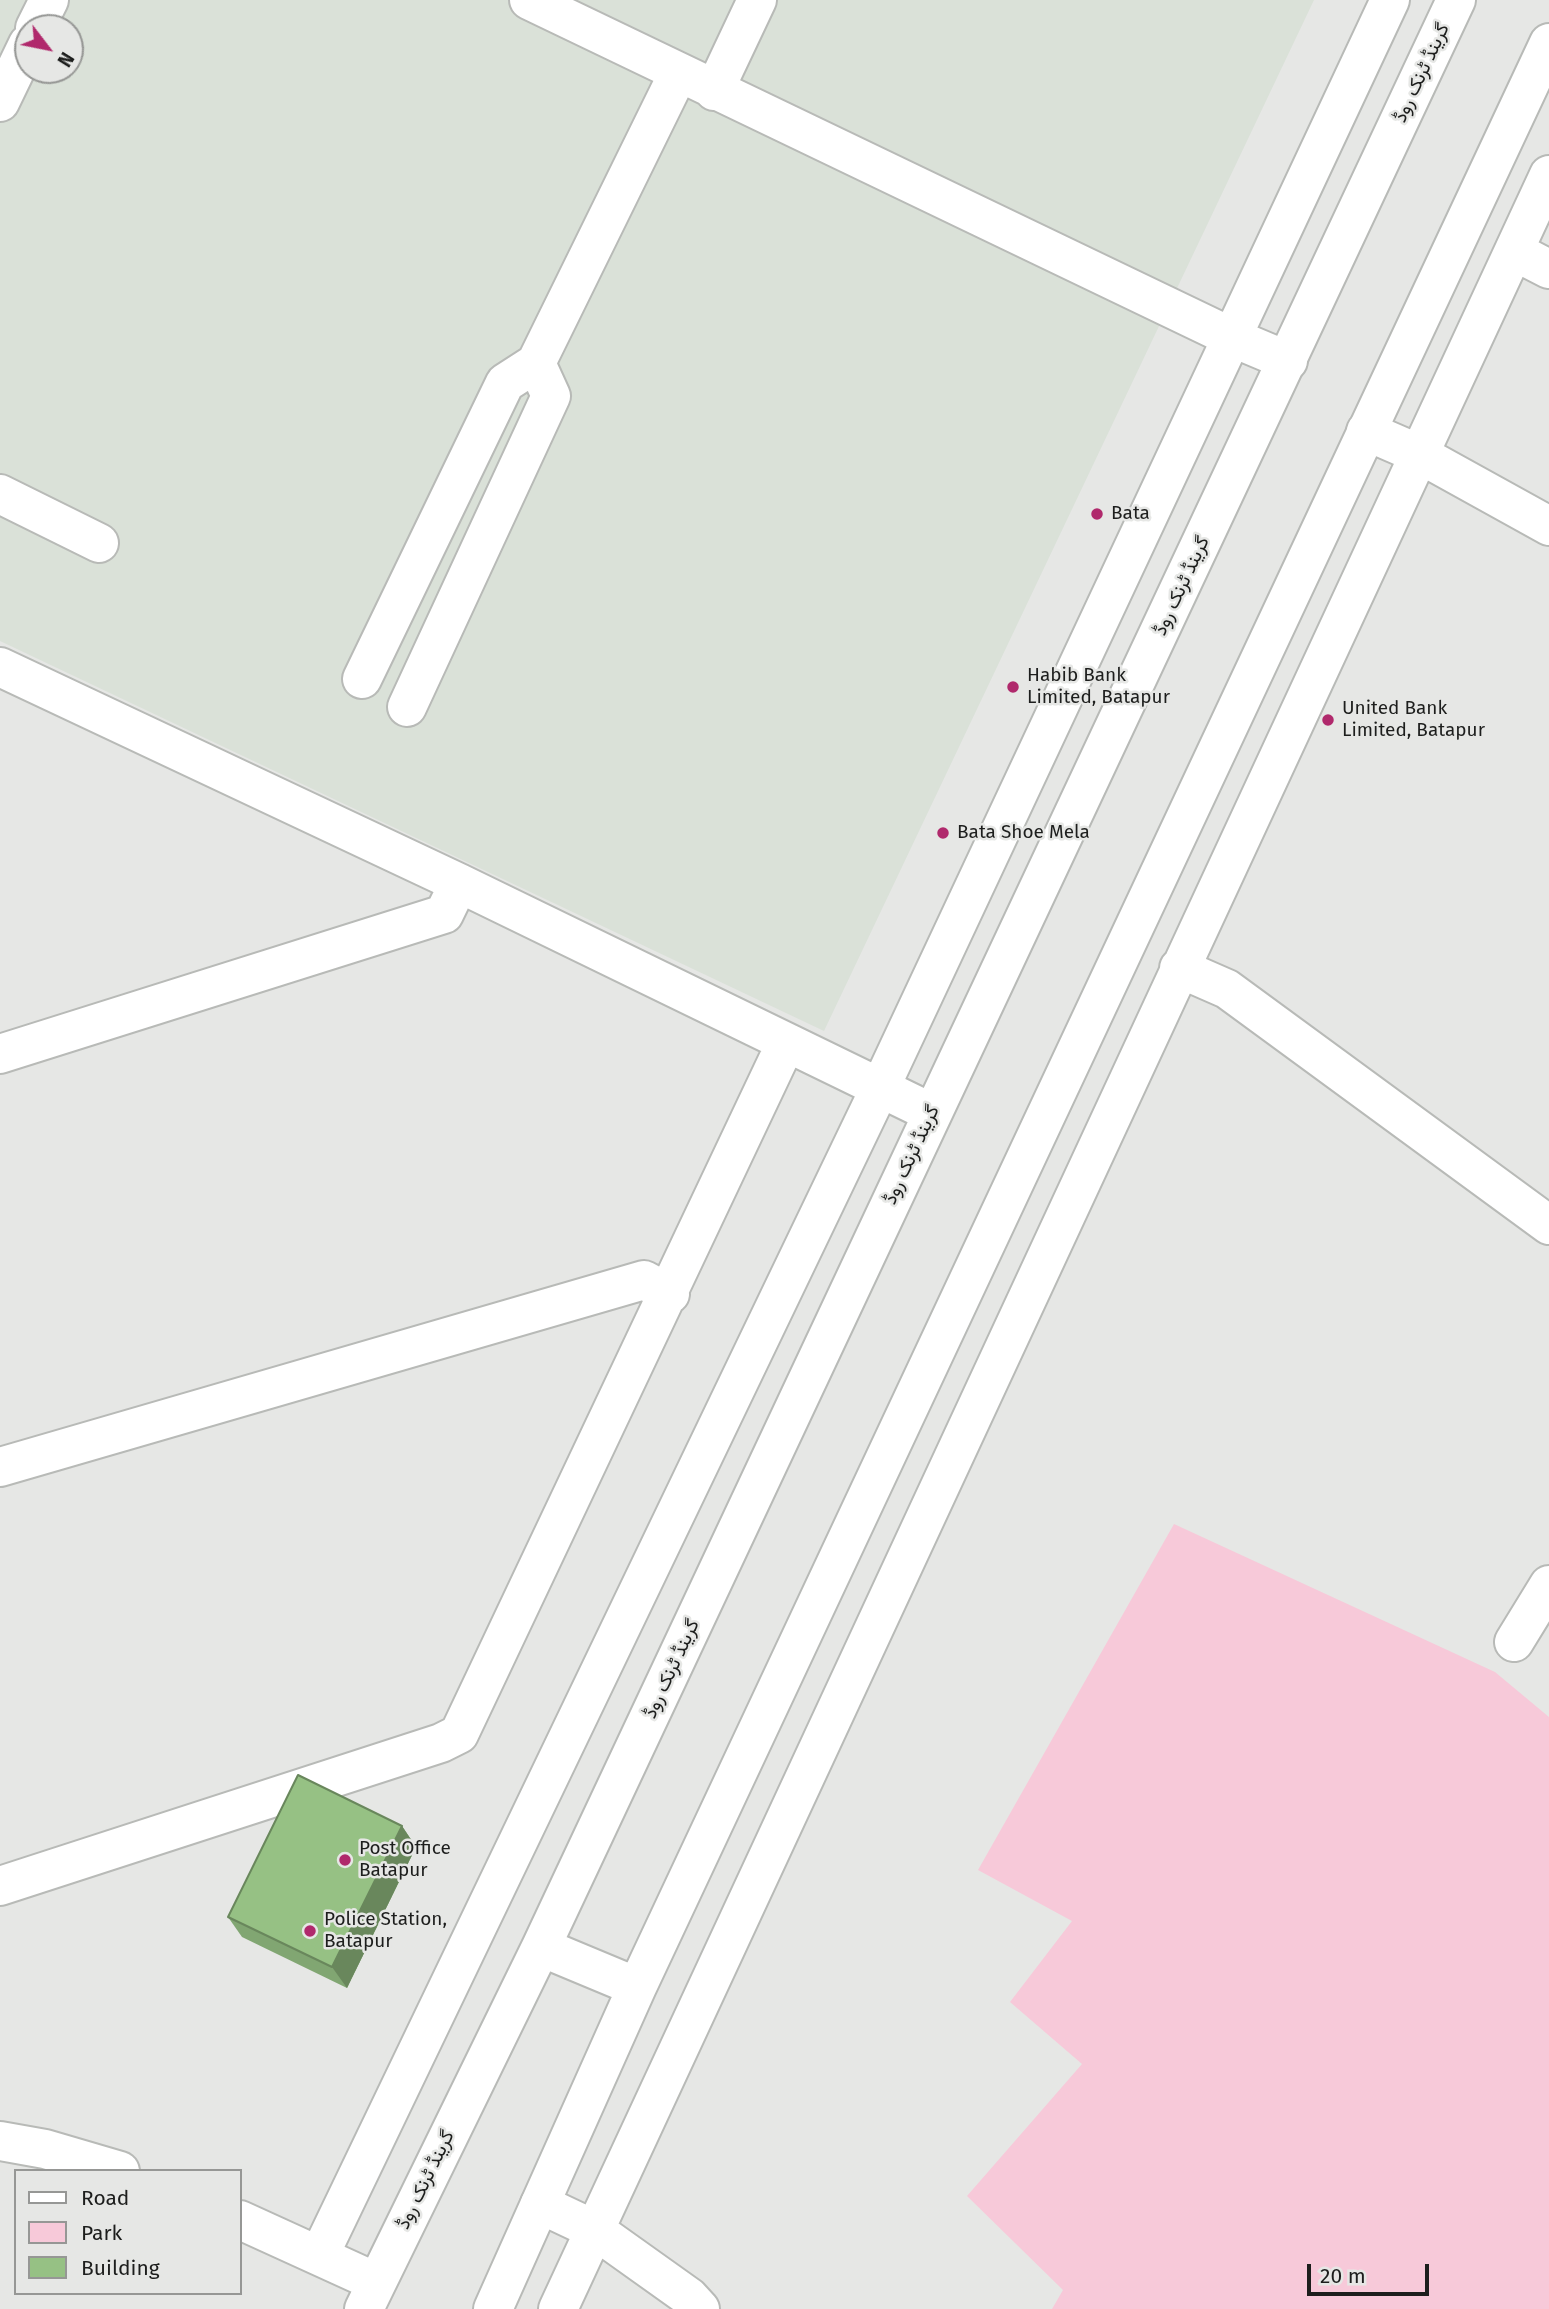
<!DOCTYPE html>
<meta charset="utf-8">
<style>
body{margin:0}
#map{position:relative;width:1549px;height:2309px;overflow:hidden;background:#e6e7e5;font-family:"Fira Sans",sans-serif}
canvas{display:block}
.legend{position:absolute;left:14px;top:2169px;width:228px;height:126px;box-sizing:border-box;background:#e6e7e5;border:2px solid #969795;margin:0;padding:9px 12px;list-style:none;font-size:21px;color:#1d1e1d}
.legend li{display:flex;align-items:center;gap:14px;height:35px}
.legend b{width:35px;border:2px solid #969795}
.north{position:absolute;left:14px;top:14px;width:70px;height:70px;box-sizing:border-box;background:#e6e7e5;border:2px solid #969795;border-radius:50%;rotate:122deg;font-size:19px;font-weight:700;line-height:28px;text-align:center;color:#1d1e1d}
.north::after{content:'';display:block;margin:auto;width:24px;height:32px;background:#b0296c;clip-path:polygon(50% 0,100% 100%,50% 72%,0 100%)}
.scale{position:absolute;left:1307px;top:2264px;width:122px;height:32px;box-sizing:border-box;border:4px solid #1d1e1d;border-top:0;padding-left:9px;font-size:21px;line-height:24px;white-space:nowrap;color:#1d1e1d;-webkit-text-stroke:5px #e6e7e5;paint-order:stroke}
</style>
<div id="map">
<canvas width="1549" height="2309"></canvas>
<ul class="legend">
<li><b style="height:9px;background:#fff"></b>Road</li>
<li><b style="height:19px;background:#f7c9d9"></b>Park</li>
<li><b style="height:19px;background:#96c184"></b>Building</li>
</ul>
<div class="north">N</div>
<div class="scale">20 m</div>
</div>
<script>
const c = document.querySelector('canvas').getContext('2d');
c.lineJoin = 'round';
function paint(path, color) { c.fillStyle = color; c.fill(path, 'evenodd'); }
function trace(path, color, width, dash) { c.strokeStyle = color; c.lineWidth = width; c.lineCap = dash ? 'butt' : 'round'; c.setLineDash(dash || []); c.stroke(path); }
function drawText(font, color, halo, rows, align = 'center') {
  c.font = font + ' "Fira Sans",Vazirmatn,sans-serif'; c.lineWidth = 5; c.setLineDash([]); c.textBaseline = 'middle'; c.strokeStyle = halo; c.fillStyle = color; for (const [text, x, y, turn = 0] of rows) {
    c.save(); c.translate(x, y); c.rotate((+turn || 0) * Math.PI / 180); c.textAlign = isNaN(turn) ? turn : align; if (halo) c.strokeText(text, 0, 0); c.fillText(text, 0, 0); c.restore();
  }
}
paint(new Path2D(`
 M0,0H1314L824,1031L0,641ZM28,28H70V70H28Z`), '#dae1d8');
paint(new Path2D(`
 M1174,1524L1495,1672L1549,1717V2309H1052L1063,2290L967,2196L1082,2064L1010,2002L1072,1921L978,1870Z`), '#f7c9d9');
const minor = new Path2D(`
 M529,0L1231,337L1288,361
 M35,28L49,0
 M714,91L757,0
 M0,102L28,44
 M1514,251L1549,269
 M1366,431L1419,454L1549,526
 M0,494L99,543
 M0,667L459,883L932,1113
 M362,679L505,383L536,363
 M407,707L551,396L536,363L678,74
 M1179,968L1227,989L1549,1225
 M0,1054L444,914L459,883
 M0,1467L644,1280L670,1294
 M1514,1642L1549,1585
 M0,1886L441,1743L459,1734L786,1043
 M540,2204L595,2230L689,2297L700,2309
 M320,2254L880,1088L1390,0
 M558,2309L1549,175`);
const major = new Path2D(`
 M0,2141L45,2149L120,2171
 M240,2220L376,2282`);
const highway = new Path2D(`
 M541,1947L637,1987
 M364,2309L541,1947L1456,0
 M493,2309L637,1987L1549,43`);
trace(minor, '#b8bab7', 42);
trace(major, '#b8bab7', 42);
trace(highway, '#b8bab7', 42);
trace(minor, '#fff', 38);
trace(major, '#fff', 38);
trace(highway, '#fff', 38);
paint(new Path2D(`
 M402,1826L416,1847L347,1988L242,1937L228,1917Z`), '#81a672');
paint(new Path2D(`
 M402,1826L416,1847L347,1988L332,1967Z`), '#69875c');
const building = new Path2D(`
 M298,1775L402,1826L332,1967L228,1917Z`);
paint(building, '#96c184');
trace(building, '#69875c', 2);
for (const [x, y, r, color] of [
 [1097,514,7,"#b0296c"],
 [1013,687,7,"#b0296c"],
 [1328,720,7,"#b0296c"],
 [943,833,7,"#b0296c"],
 [345,1860,7,"#b0296c"],
 [310,1931,7,"#b0296c"]
]) { const dot = new Path2D(); dot.arc(x, y, r, 0, 2 * Math.PI); c.fillStyle = color; c.fill(dot); trace(dot, '#e6e7e5', 2.5); }
drawText('19px', '#1d1e1d', '#e6e7e5', [
 ["گرینڈ ٹرنک روڈ",1422,73,-65],
 ["گرینڈ ٹرنک روڈ",1182,586,-65],
 ["گرینڈ ٹرنک روڈ",912,1155,-65],
 ["گرینڈ ٹرنک روڈ",672,1669,-65],
 ["گرینڈ ٹرنک روڈ",426,2180,-64]
]);
drawText('19px', '#1d1e1d', '#e6e7e5', [
 ["Bata",1111,514],
 ["Habib Bank",1027,676],
 ["Limited, Batapur",1027,698],
 ["United Bank",1342,709],
 ["Limited, Batapur",1342,731],
 ["Bata Shoe Mela",957,833],
 ["Post Office",359,1849],
 ["Batapur",359,1871],
 ["Police Station,",324,1920],
 ["Batapur",324,1942]
], 'left');
</script>
